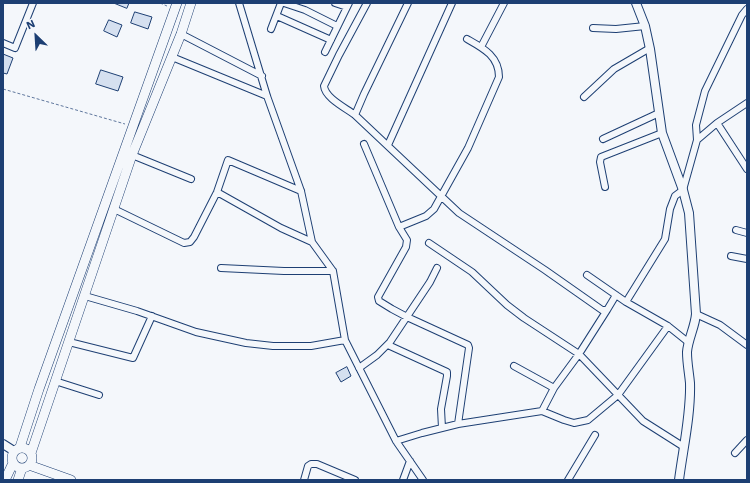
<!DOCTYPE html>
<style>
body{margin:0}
#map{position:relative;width:750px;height:483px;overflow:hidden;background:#f4f7fb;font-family:"Work Sans",sans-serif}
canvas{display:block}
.frame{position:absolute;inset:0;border:4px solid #1d3f73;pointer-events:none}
.north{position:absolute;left:16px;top:16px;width:40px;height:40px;-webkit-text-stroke:3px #f4f7fb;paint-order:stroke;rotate:335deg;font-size:11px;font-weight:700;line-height:16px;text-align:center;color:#1d3f73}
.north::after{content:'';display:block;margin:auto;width:14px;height:18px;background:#1d3f73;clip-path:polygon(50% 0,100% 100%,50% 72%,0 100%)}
</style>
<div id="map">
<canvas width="750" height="483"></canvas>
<div class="frame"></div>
<div class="north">N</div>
</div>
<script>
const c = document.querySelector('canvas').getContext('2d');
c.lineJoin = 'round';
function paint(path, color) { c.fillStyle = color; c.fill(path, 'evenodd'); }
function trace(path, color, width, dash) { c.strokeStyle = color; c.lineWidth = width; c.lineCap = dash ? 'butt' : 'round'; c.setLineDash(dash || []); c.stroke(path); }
const building = new Path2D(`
 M114,3H129L127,8Z
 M135,12L152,17L148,29L131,23Z
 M109,20L122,25L117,37L104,31Z
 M3,54L13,58L7,74L3,73Z
 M101,70L123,77L118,91L96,84Z
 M347,367L351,376L341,382L336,373Z`);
paint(building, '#d5e0f0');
trace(building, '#1d3f73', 1);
const minor = new Path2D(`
 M239,3L267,96L301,191L312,242L333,271L345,340L396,441L423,480
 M284,3L305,10L337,26
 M335,3L347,7
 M367,3L339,55L324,86C325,98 346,108 355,115L364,94L408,3
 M277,16L331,40
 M593,28L616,29L645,26
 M271,29L281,3
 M181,34L262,76
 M3,43L15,48L33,3
 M481,47L504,3
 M325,52L349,3
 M172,57L267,96
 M584,97L614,69L650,48
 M355,115L459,213L545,270L602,310H607L616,295
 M717,123L747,169
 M603,139L659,113
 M697,140L696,125L705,91L742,15L747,9
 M364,144L399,227L407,240L406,247L378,297L379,301L392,309L407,317L468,345L469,348L458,424
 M388,145L452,3
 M132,155L191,179
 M605,187L600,162L601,157L662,133
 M217,192L281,228L312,242
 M114,209L184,243L190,242L194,237L217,192L228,160L301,191
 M399,227L426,216L434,209L468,148L499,77C499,56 483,48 467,39
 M736,230L747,233
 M429,243L472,272L507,305L524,318L579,354L643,421L684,447
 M731,256L747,259
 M221,268L284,271H333
 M587,275L626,302L668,326L688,342
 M85,296L137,311L196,332L246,343L273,346H311L345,340
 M626,302L665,239L670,209L675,196L683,190L697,140L717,123L747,103
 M696,314L720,325L747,345
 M69,342L133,358L152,316
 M388,345L447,372V376L441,409L442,428
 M514,366L554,388
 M359,368L377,355L390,342L430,282L437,268
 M55,381L99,395
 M542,411L554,388L579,354L607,310
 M396,441L422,433L458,424L542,411L564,420L574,423L588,420L618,395L668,326
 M735,453L747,440
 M304,480L308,466L311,464H317L355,480
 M403,480L410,461
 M568,480L595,435`);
const tertiary = new Path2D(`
 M636,3L645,26L650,49L662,133L683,190L689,213L696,314C695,327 688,339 687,352C687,363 689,372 690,383C691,414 683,449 679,480
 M3,444L14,451`);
const secondary = new Path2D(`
 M20,447L39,389L177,3
 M12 458a10 10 0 1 1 20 0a10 10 0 1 1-20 0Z
 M31,453L132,155L181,34L191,3
 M29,465L71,480
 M5,480L13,463
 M18,480L22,468`);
trace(minor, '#1d3f73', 8);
trace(tertiary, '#1d3f73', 10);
trace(secondary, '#1d3f73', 10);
trace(new Path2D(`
 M160,3L167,6
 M3,89L125,124`), '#5e769c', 1, [3, 2]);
trace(minor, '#f4f7fb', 6);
trace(tertiary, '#f4f7fb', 8);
trace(secondary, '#f4f7fb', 9);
</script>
